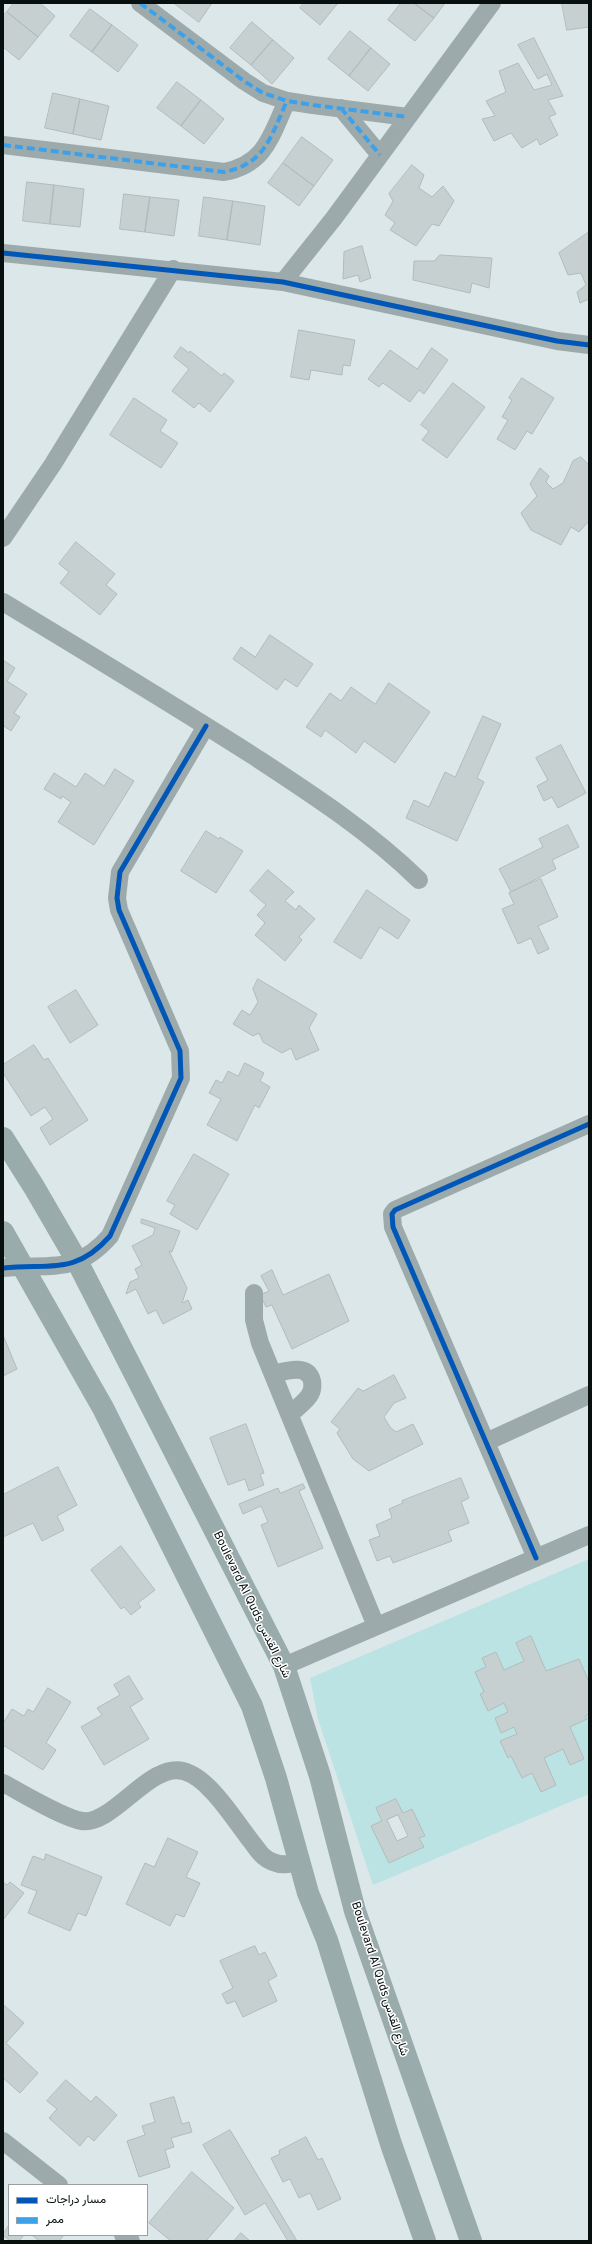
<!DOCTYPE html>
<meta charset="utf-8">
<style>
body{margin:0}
#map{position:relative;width:592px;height:2244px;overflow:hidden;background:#dbe7e8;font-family:Overpass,Vazirmatn,sans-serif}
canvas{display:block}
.frame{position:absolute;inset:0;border:4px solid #070f0f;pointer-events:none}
.legend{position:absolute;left:8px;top:2184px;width:140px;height:52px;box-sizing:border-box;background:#fff;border:1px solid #9c9f9f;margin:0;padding:5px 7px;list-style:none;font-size:12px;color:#070f0f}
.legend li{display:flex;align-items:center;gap:8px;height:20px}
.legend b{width:20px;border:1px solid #9c9f9f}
</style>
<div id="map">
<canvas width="592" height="2244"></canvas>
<div class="frame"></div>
<ul class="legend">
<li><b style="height:5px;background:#0057b8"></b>مسار دراجات</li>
<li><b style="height:5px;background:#3ca1ea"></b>ممر</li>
</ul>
</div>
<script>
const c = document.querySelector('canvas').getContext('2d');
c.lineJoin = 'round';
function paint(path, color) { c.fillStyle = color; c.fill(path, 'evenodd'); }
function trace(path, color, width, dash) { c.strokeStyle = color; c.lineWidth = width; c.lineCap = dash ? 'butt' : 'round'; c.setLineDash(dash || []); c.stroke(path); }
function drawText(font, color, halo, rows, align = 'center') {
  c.font = font + ' Overpass,Vazirmatn,sans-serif'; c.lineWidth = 3; c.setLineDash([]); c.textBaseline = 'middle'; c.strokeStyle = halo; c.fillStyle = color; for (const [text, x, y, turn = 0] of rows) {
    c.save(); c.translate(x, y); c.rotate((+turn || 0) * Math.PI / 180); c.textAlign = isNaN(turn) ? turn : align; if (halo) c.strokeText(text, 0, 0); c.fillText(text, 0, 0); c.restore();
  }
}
paint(new Path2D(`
 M589,1559V1682L579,1659L546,1671L530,1637L516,1643L524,1661L504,1670L496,1652L482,1658L486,1667L484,1692L480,1694L488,1711L504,1703L508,1712L495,1718L501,1733L514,1727L517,1734L500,1741L508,1758L511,1756L522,1778L532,1773L544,1758L563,1749L570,1765L584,1759L570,1727L587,1719L585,1716L589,1714V1794L373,1885L318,1719L310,1678ZM396,1799L403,1813L412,1809L424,1835L419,1838L423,1847L389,1863L372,1826L382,1821L376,1808Z`), '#bbe3e4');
const building = new Path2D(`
 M14,3H40L55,16L38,37L7,12Z
 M174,3H212L199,22Z
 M304,3H338L320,25L300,8Z
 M401,3H414L434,18L415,41L388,20Z
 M414,3H445L434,18Z
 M562,3H589V27L567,30Z
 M90,9L112,25L92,52L70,36Z
 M7,12L38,37L19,60L3,47V16Z
 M252,22L273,40L251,65L230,48Z
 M112,25L138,45L118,72L92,52Z
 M350,31L371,48L349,76L328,59Z
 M534,38L563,96L548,100L556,114L549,117L558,135L540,145L537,139L522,148L511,133L494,141L482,119L495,116L486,101L506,92L499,71L518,63L534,90L552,85L547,74L538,79L518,45Z
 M273,40L294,58L272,84L251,65Z
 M371,48L390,64L368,91L349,76Z
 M177,82L201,100L181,126L157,108Z
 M53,93L80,99L73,134L45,128Z
 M80,99L109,106L101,140L73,134Z
 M201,100L224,119L204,144L181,126Z
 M302,137L333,160L314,186L283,163Z
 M283,163L314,186L299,206L268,183Z
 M412,165L424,175L419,188L432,197L443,186L454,201L439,226L432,224L416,246L390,230L395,223L385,215L393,201L389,194Z
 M27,182L54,185L50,224L23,221Z
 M54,185L84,189L80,227L50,224Z
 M124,194L150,197L145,232L120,229Z
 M150,197L179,200L174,236L145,232Z
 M204,197L233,201L227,240L199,236Z
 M233,201L265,206L260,245L227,240Z
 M589,232V299L580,303L577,292L586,285L581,273L568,275L559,253Z
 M362,246L371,278L360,282L358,275L343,279L344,252Z
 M440,255L492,258L489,288L472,283L470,293L413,280L414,261H434Z
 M299,330L355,340L350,366L343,365L342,375L311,370L309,380L291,377Z
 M181,347L189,353L190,351L222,376L224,373L234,381L210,412L199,403L194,408L172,391L189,369L174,357Z
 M432,348L448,360L424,394L419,390L410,402L383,383L379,387L368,379L390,350L417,369Z
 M522,378L554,398L532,434L527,431L515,450L497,439L508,420L502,417L512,400L509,398Z
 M453,383L485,407L447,458L422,440L429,431L421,425Z
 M134,398L167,420L160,431L178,443L161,468L110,435Z
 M581,457L589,465V521L579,532L571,527L561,545L531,530L521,513L537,496L530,484L540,468L549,476L546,482L553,489L563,483L573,461Z
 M76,542L115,574L106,585L117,594L100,615L60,583L69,572L59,564Z
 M270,635L313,664L297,687L285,679L277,690L233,659L241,647L255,657Z
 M3,660L15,668L7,681L27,694L14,713L20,717L11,731L4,726L3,728Z
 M389,683L430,712L395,763L364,741L356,753L325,730L321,737L306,727L330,693L341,701L351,687L375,704Z
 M483,716L501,724L477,778L484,782L457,841L406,818L414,800L429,807L445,772L455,777Z
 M561,745L586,793L558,808L552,797L544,801L537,786L548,780L536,758Z
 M115,769L134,781L94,845L58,822L71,802L62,796L61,799L44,789L54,773L76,787L85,773L104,786Z
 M568,825L579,847L552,860L556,869L511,892L499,869L543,847L539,839Z
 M206,831L219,839L220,837L243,851L216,893L181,871Z
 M268,870L294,892L285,901L296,910L299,905L315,919L299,937L302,940L285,961L255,935L265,923L257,915L266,905L250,891Z
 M541,879L558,917L538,926L549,949L538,954L531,938L518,944L502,909L514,904L509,893Z
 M367,890L410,920L398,939L380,927L361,959L334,942Z
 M258,979L317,1014L309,1028L319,1050L296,1060L291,1048L282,1053L263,1042L259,1033L253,1036L233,1024L242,1010L250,1015L258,1002L253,989Z
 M76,990L98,1025L70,1043L48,1007Z
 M34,1045L44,1060L48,1058L88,1120L50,1145L40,1128L53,1119L45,1107L31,1116L3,1073V1065Z
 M245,1063L264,1073L260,1081L270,1087L259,1108L255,1105L237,1141L207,1125L221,1099L209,1093L216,1080L222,1083L228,1071L238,1076Z
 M194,1154L229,1174L197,1230L170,1214L175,1205L167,1201Z
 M142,1219L180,1231L172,1252L169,1251L187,1288L182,1303L188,1300L192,1309L163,1324L156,1310L148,1314L136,1289L126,1294L130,1282L139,1278L135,1269L142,1265L132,1246L153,1235L155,1228L141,1223Z
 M272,1270L283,1295L329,1274L349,1321L292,1349L272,1305L266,1307L260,1295L269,1291L261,1276Z
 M3,1335L17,1369L3,1376Z
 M394,1375L406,1398L394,1403L384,1417L390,1427L396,1432L413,1424L423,1444L369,1471L353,1459L337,1433L340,1429L331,1422L358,1388L363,1391Z
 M246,1424L264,1473L260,1474L264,1485L249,1491L245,1479L228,1485L210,1438Z
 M58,1467L77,1505L57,1516L64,1530L42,1541L33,1523L3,1537V1495Z
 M461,1478L469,1498L461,1502L469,1523L448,1531L452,1541L393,1563L390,1556L377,1561L369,1540L380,1536L376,1525L392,1518L389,1509L403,1503L402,1501Z
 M303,1484L305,1488L299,1491L323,1548L278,1567L261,1525L268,1522L261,1506L243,1514L239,1504L278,1488L280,1493Z
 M121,1546L155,1590L138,1603L141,1607L131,1615L124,1607L121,1609L91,1570Z
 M531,1636L546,1671L579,1659L589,1682V1714L585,1716L587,1719L570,1727L584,1759L570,1765L563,1749L544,1758L556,1785L541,1792L532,1773L522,1778L511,1756L508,1758L500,1741L517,1734L514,1727L501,1733L495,1718L508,1712L504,1703L488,1711L480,1694L484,1692L475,1672L486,1667L482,1658L496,1652L504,1670L524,1661L516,1643Z
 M129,1676L143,1699L130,1707L149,1739L104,1765L81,1727L102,1715L97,1708L120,1695L114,1685Z
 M48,1688L71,1702L46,1743L56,1750L43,1770L3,1745V1723L12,1709L24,1716L28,1709L33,1712Z
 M396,1799L403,1813L412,1809L425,1836L419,1838L424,1847L389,1863L371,1826L382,1821L376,1808ZM398,1815L408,1836L397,1841L387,1820Z
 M168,1838L198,1852L186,1877L200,1883L184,1917L176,1914L170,1926L126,1904L145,1863L154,1867Z
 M46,1854L102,1877L86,1916L78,1913L70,1931L28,1913L37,1891L21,1885L33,1856L44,1860Z
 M3,1882L7,1885L10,1882L24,1893L3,1920Z
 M255,1946L259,1955L265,1952L277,1976L268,1981L277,2001L243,2017L235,2001L227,2004L222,1994L233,1988L220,1961Z
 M5,2006L24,2023L6,2043L38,2073L20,2093L3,2078V2009Z
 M66,2080L91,2102L96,2096L117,2115L94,2141L88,2136L80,2146L49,2118L57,2109L47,2101Z
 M174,2097L182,2124L189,2122L192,2132L171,2138L174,2147L165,2150L170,2167L139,2177L127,2141L145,2135L142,2126L155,2122L150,2104Z
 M230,2130L297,2241H288L265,2203L245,2215L203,2145Z
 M306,2137L318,2160L322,2158L341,2199L318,2210L310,2193L299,2198L290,2179L283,2182L271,2158L280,2154L279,2151Z
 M192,2172L234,2208L206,2241H171L149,2223Z
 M9,2225V2235H24L19,2241H10L3,2235Z
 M241,2233L250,2241H234Z
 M32,2235H64L59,2241H40Z`);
paint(building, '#c6d0d0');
trace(building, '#b2bbbb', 1);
trace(new Path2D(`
 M140,3L244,81L263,93L287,101L313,105L408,117
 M341,108L380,155
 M3,145L224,172C266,164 271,135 287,101
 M3,253L283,282L557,341L589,345
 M283,282L334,218L492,3
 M3,538L53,464L173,269
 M3,602C87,653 172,704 255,757C313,795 370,832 419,880
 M3,1268C49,1263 75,1276 110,1236L181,1078L180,1051L119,910L117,898L120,872L206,726
 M254,1293V1320L260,1343L376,1626
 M273,1374C285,1371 308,1363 312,1381C313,1387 312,1392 309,1396C304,1403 297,1408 290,1414
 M486,1442L589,1395
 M536,1558L393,1227L392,1214L395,1210L589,1124
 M284,1666L589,1535
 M3,1783C22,1793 63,1818 82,1821C112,1826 150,1762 183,1771C209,1777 235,1821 251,1841C258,1850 262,1858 273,1862C282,1866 290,1864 299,1862
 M3,2141L59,2185
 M123,2235L131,2241`), '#9daaab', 18);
trace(new Path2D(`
 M3,1138L34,1187L77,1261L284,1666L320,1776L355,1911L471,2241
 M3,1232L103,1408L252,1706L276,1778L308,1893L327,1940L391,2144L425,2241`), '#9aabac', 22);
trace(new Path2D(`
 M140,3L244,81L263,93L287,101L313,105L408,117
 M341,108L380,155
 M3,145L224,172C266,164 271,135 287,101`), '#3ca1ea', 4, [8, 4]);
trace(new Path2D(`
 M3,253L283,282L557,341L589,345
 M3,1268C49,1263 75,1276 110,1236L181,1078L180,1051L119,910L117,898L120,872L206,726
 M536,1558L393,1227L392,1214L395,1210L589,1124`), '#0057b8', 5);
drawText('12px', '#070f0f', '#fff', [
 ["Boulevard Al Quds شارع القدس",251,1605,64],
 ["Boulevard Al Quds شارع القدس",379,1979,72]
]);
</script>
